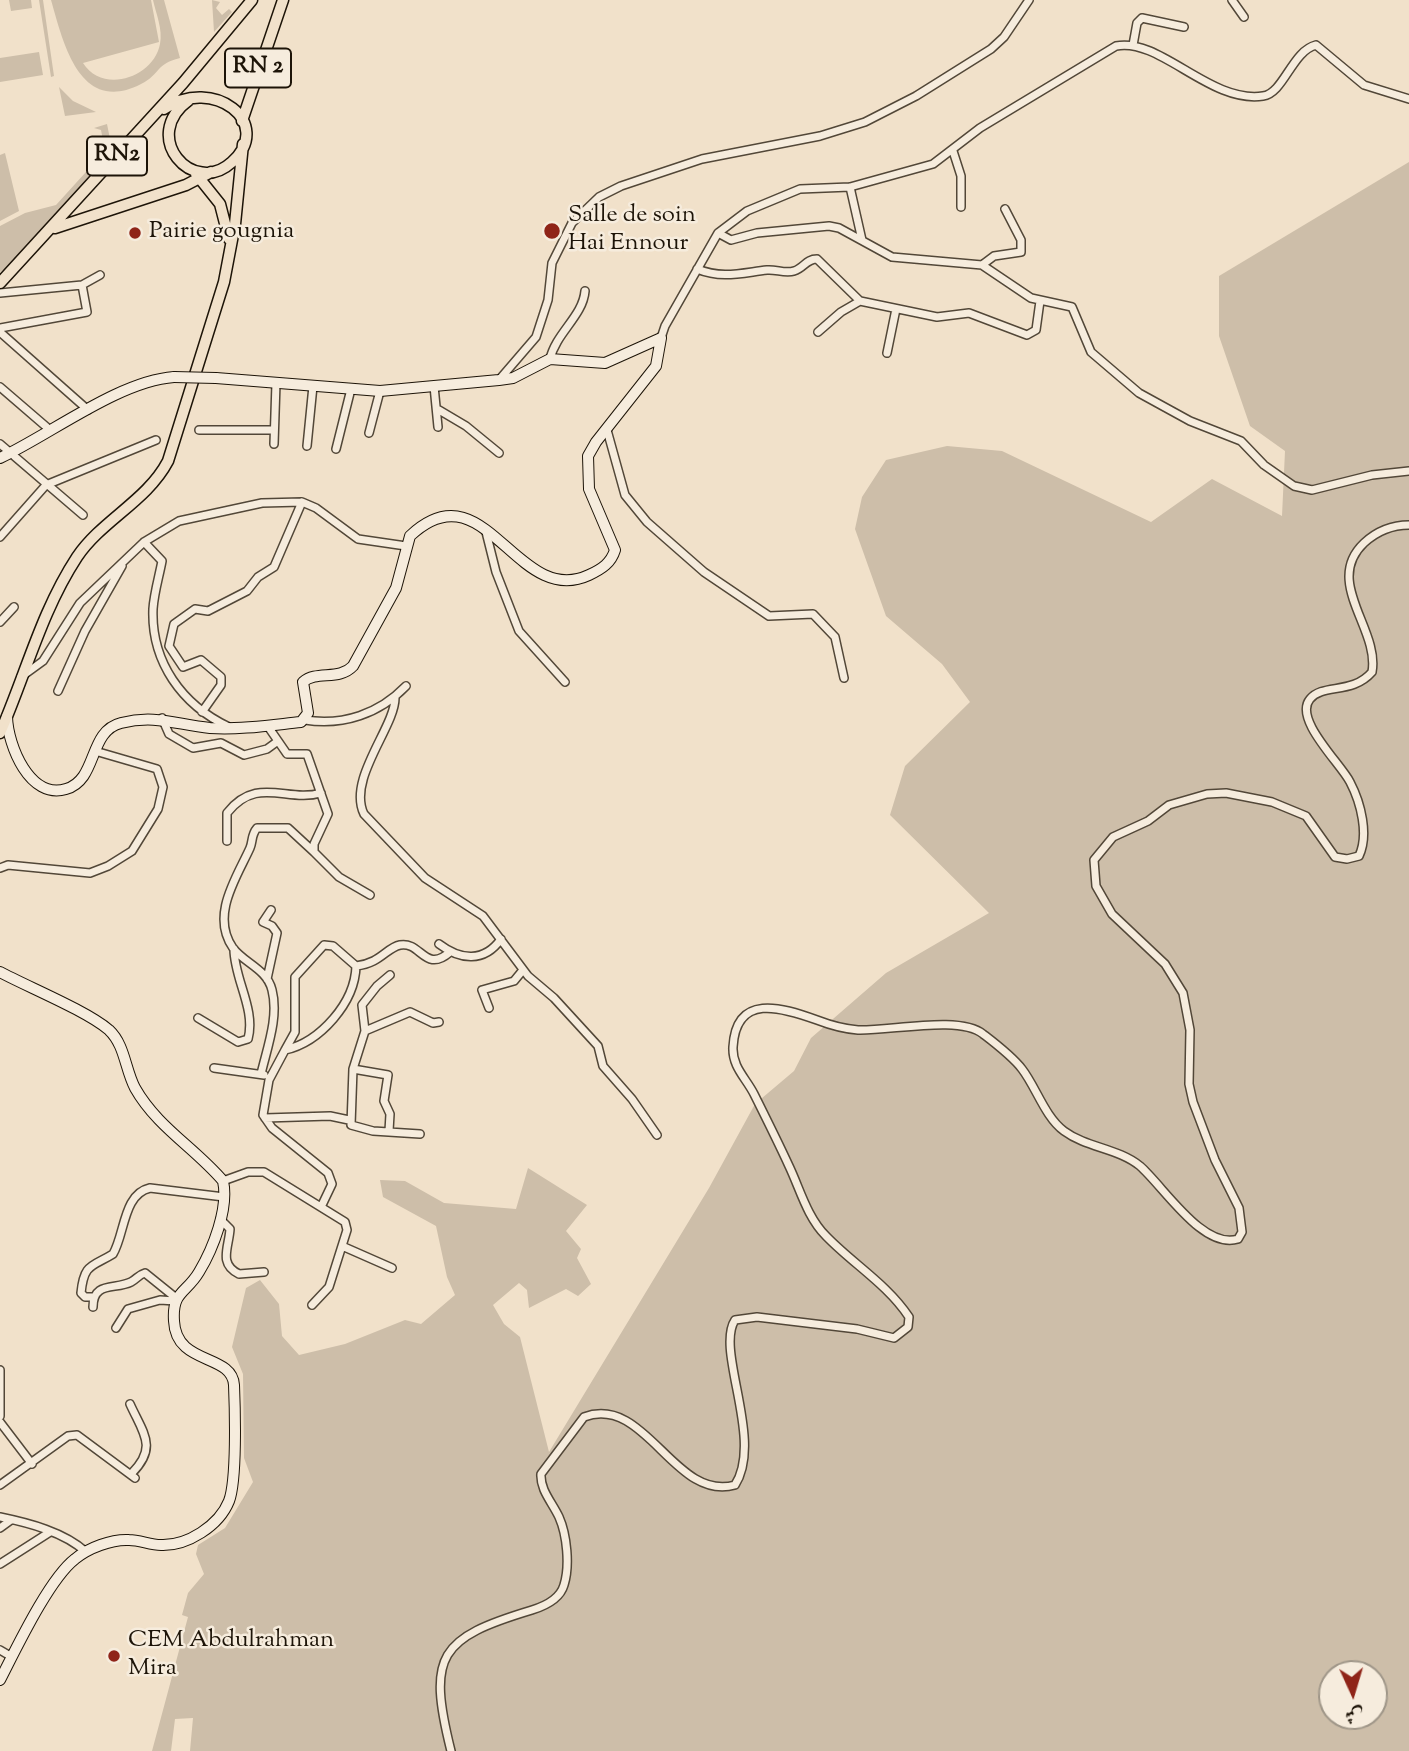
<!DOCTYPE html>
<meta charset="utf-8">
<style>
body{margin:0}
#map{position:relative;width:1409px;height:1751px;overflow:hidden;background:#f1e1ca;font-family:"Sorts Mill Goudy",Amiri,serif}
canvas{display:block}
.north{position:absolute;left:1318px;top:1660px;width:70px;height:70px;box-sizing:border-box;background:#f6ecdd;border:2px solid #9f9688;border-radius:50%;rotate:176deg;font-size:19px;font-weight:700;line-height:28px;text-align:center;color:#1d1408}
.north::after{content:'';display:block;margin:auto;width:24px;height:32px;background:#8f2418;clip-path:polygon(50% 0,100% 100%,50% 72%,0 100%)}
</style>
<div id="map">
<canvas width="1409" height="1751"></canvas>
<div class="north">ش</div>
</div>
<script>
const c = document.querySelector('canvas').getContext('2d');
c.lineJoin = 'round';
function paint(path, color) { c.fillStyle = color; c.fill(path, 'evenodd'); }
function trace(path, color, width, dash) { c.strokeStyle = color; c.lineWidth = width; c.lineCap = dash ? 'butt' : 'round'; c.setLineDash(dash || []); c.stroke(path); }
function drawText(font, color, halo, rows, align = 'center') {
  c.font = font + ' "Sorts Mill Goudy",serif'; c.lineWidth = 5; c.setLineDash([]); c.textBaseline = 'middle'; c.strokeStyle = halo; c.fillStyle = color; for (const [text, x, y, turn = 0] of rows) {
    c.save(); c.translate(x, y); c.rotate((+turn || 0) * Math.PI / 180); c.textAlign = isNaN(turn) ? turn : align; if (halo) c.strokeText(text, 0, 0); c.fillText(text, 0, 0); c.restore();
  }
}
paint(new Path2D(`
 M9,0H31L32,8L11,11Z
 M39,0H43L54,76L51,77Z
 M51,0H151L159,42L83,63C103,95 154,77 160,44C163,29 156,14 153,0H164L180,58C155,64 161,74 141,84C79,116 63,41 51,0Z
 M212,0L220,2L216,8L222,15L229,9L232,12L214,32Z
 M39,52L43,75L0,82V58Z
 M59,87L73,101L96,112L65,116Z
 M107,124L111,144L122,143L17,261L0,272V226L25,213L56,205L105,151L101,130L94,128Z
 M5,153L19,211L0,221V155Z
 M1409,162V1751H190L193,1718L175,1719L171,1751H152L188,1617L182,1615L188,1593L204,1574L196,1554L198,1545L225,1528L253,1482L244,1458L243,1374L232,1347L246,1288L260,1280L279,1304L282,1336L299,1355L345,1344L405,1320L421,1324L455,1295L447,1277L436,1226L383,1197L380,1180L405,1181L444,1203L516,1209L528,1168L587,1205L566,1231L581,1249L577,1258L591,1284L578,1296L566,1289L529,1308L527,1290L519,1283L493,1305L504,1324L520,1337L549,1452L709,1188L755,1104L794,1071L811,1038L886,973L989,913L890,815L905,766L970,702L942,664L886,616L855,529L862,497L886,460L947,446L1002,451L1151,522L1212,479L1282,516L1285,451L1250,426L1219,336V276ZM1332,1674H1374V1716H1332Z`), '#cdbea9');
const street = new Path2D(`
 M1232,0L1244,17
 M1133,45L1137,23L1142,18L1184,27
 M953,151L961,176V207
 M850,187L862,240
 M718,233L731,240L757,233L829,226L839,228L892,257L982,265L1031,298L1072,307L1091,352L1139,393L1190,421L1241,441L1264,465L1294,486L1312,490L1372,475L1409,471
 M982,265L994,256L1021,252V240L1005,209
 M697,269C722,279 741,273 767,270C776,269 785,274 794,271C804,268 806,259 817,259L860,301
 M0,293L82,285L100,275
 M0,328L87,312L82,285
 M0,332L88,410
 M818,332L841,312L860,301L937,317L969,313L1027,335L1036,330L1040,301
 M661,338L665,326L718,233L747,211L800,189L850,187L933,164L980,128L1116,46C1160,37 1210,104 1263,96C1284,93 1292,51 1316,45L1364,85L1409,99
 M887,353L896,309
 M550,359C556,333 583,316 585,291
 M499,380L536,337L548,300L552,263L572,223L599,197L621,186L702,159L820,136L865,122L916,96L991,49L1004,37L1029,0
 M434,386L438,427
 M0,387L50,430
 M439,410L466,426L499,453
 M199,430H274
 M607,430L625,495L647,522L704,572L769,616L813,614L835,637L844,678
 M369,433L380,391
 M0,444L83,515
 M274,444L276,383
 M307,446L313,386
 M336,449L351,389
 M486,532L496,572L519,631L565,682
 M0,537L46,485L156,440
 M144,542L162,561C159,577 154,593 153,609C151,662 182,705 229,727
 M0,622L14,607
 M21,677L43,661L80,603L144,542L179,521L262,503L302,502L316,508L358,539L406,546
 M58,691L85,631L122,566
 M395,698C395,727 347,779 364,814L425,878L483,916L528,976L554,998L598,1046L603,1066L632,1099L657,1135
 M202,712L221,685V677L201,660L183,667L169,646L174,624L195,609L208,611L247,591L258,577L274,567L302,502
 M162,718L169,734L193,748L221,743L244,755L267,749L278,741
 M305,720C343,726 379,714 406,686
 M267,725L287,754H307L328,814L314,844V852L339,877L370,895
 M227,841V813C257,775 287,803 321,793
 M0,868L8,865L90,873L108,866L132,851L158,809L163,787L157,769L95,751
 M439,944C460,960 484,963 501,939
 M324,945L333,946L356,966C355,1003 320,1042 285,1050L295,1032V977Z
 M356,966C381,963 386,948 400,945C421,941 425,974 450,952
 M267,979L277,933L272,926L263,922L271,910
 M489,1008L482,990L514,981L523,970
 M198,1018L238,1042L248,1039C256,1009 234,979 234,949
 M365,1031L362,1005L377,986L390,975
 M285,1050L269,1080L263,1115L272,1128L328,1173L332,1184L322,1205
 M214,1068L264,1075
 M353,1069L388,1075L384,1101L390,1114L389,1131
 M261,1074C267,1048 279,1017 272,990C267,969 244,963 233,948C210,915 237,877 250,848C253,841 251,835 257,828H288L314,852
 M265,1118L330,1116L349,1120
 M420,1134L373,1131L351,1125L353,1069L365,1031L410,1012L433,1023L439,1022
 M223,1181L248,1172H264L345,1222L347,1230L329,1287L312,1305
 M220,1219L230,1229C229,1247 218,1264 239,1274L264,1272
 M342,1246L392,1268
 M94,1297H85L81,1293C84,1263 92,1267 113,1254C125,1234 123,1194 150,1188L224,1197
 M93,1307C93,1281 115,1290 131,1282C137,1279 138,1275 145,1273L176,1298
 M116,1328L128,1309L160,1300L175,1301
 M0,1370V1416
 M130,1404C143,1433 158,1447 132,1473
 M0,1422L32,1464
 M0,1485L68,1436L77,1435L135,1478
 M0,1517C29,1523 64,1532 86,1552
 M0,1528L11,1520
 M0,1564L50,1532
 M0,1650L12,1657
 M451,1751C427,1655 439,1638 532,1610C545,1606 560,1599 564,1585C570,1566 567,1535 559,1517C552,1502 540,1490 541,1474L584,1417C646,1394 674,1502 735,1485C764,1440 715,1350 735,1320L757,1317L857,1329L894,1338L908,1327L909,1317C887,1284 853,1264 826,1236C807,1217 800,1189 789,1166C778,1142 766,1118 754,1094C746,1078 732,1067 733,1047C736,993 781,1007 817,1020C830,1025 845,1029 858,1030C891,1031 960,1015 983,1034C996,1044 1012,1056 1022,1069C1036,1087 1045,1117 1064,1131C1087,1148 1118,1148 1140,1166C1164,1187 1203,1250 1238,1239L1242,1232L1239,1208L1215,1160L1193,1102L1189,1084L1190,1030L1183,993L1165,964L1112,914L1096,886L1094,860L1113,837L1148,821L1169,805L1207,794L1226,793L1272,802L1306,816L1335,857L1347,859L1359,856C1369,835 1361,803 1350,782C1341,764 1293,719 1310,699C1323,683 1352,695 1372,672C1380,629 1323,582 1364,543C1377,531 1392,525 1409,525`);
const secondary = new Path2D(`
 M216,378L380,391L499,380L513,378L550,359L605,363L661,338
 M0,458C51,434 119,381 174,377
 M7,717C8,746 30,800 66,789C98,780 88,731 121,723C156,714 177,725 210,728C240,730 272,725 301,722L308,713L303,682C317,670 339,681 353,666L396,588L410,536C485,465 516,609 589,575C602,569 611,563 615,550L589,489L588,456L596,442L656,366L661,338
 M0,972C28,987 87,1011 109,1030C125,1045 125,1069 135,1088C157,1127 195,1148 223,1181C229,1208 213,1249 199,1272C186,1294 172,1291 174,1321C176,1366 232,1353 234,1385C235,1409 237,1480 229,1501C219,1526 187,1546 161,1545C150,1545 140,1540 129,1540C112,1539 88,1548 75,1559C49,1579 16,1649 0,1680`);
const primary = new Path2D(`
 M164,109C213,75 275,123 232,162C193,198 139,136 189,100
 M242,121L283,0
 M196,174L220,204L229,239
 M55,228L186,185L211,172
 M0,283L183,83L252,0
 M0,733C26,674 41,612 77,557C102,520 147,501 168,461L224,282L235,224L243,144`);
trace(street, '#524738', 10);
trace(secondary, '#1d1408', 12);
trace(primary, '#1d1408', 13);
trace(street, '#f6ecdd', 7);
trace(secondary, '#f6ecdd', 10);
trace(primary, '#f1e1ca', 10);
const secondaryBridge = new Path2D(`
 M174,377L216,378`);
trace(secondaryBridge, '#1d1408', 12, []);
trace(secondaryBridge, '#f6ecdd', 10);
for (const [x, y, r, color] of [
 [552,231,9,"#8f2418"],
 [135,233,7,"#8f2418"],
 [114,1656,7,"#8f2418"]
]) { const dot = new Path2D(); dot.arc(x, y, r, 0, 2 * Math.PI); c.fillStyle = color; c.fill(dot); trace(dot, '#f6ecdd', 2.5); }
for (const [x, y, w] of [
 [258,68,66],
 [117,156,60]
]) { const box = new Path2D(); box.roundRect(x - w / 2, y - 19.5, w, 39, 5); c.fillStyle = '#f6ecdd'; c.fill(box); trace(box, '#1d1408', 2); }
drawText('bold 23px', '#1d1408', null, [
 ["RN 2",258,68],
 ["RN2",117,156]
]);
drawText('24px', '#1d1408', '#f6ecdd', [
 ["Salle de soin",568,217],
 ["Hai Ennour",568,245],
 ["Pairie gougnia",149,233],
 ["CEM Abdulrahman",128,1642],
 ["Mira",128,1670]
], 'left');
</script>
